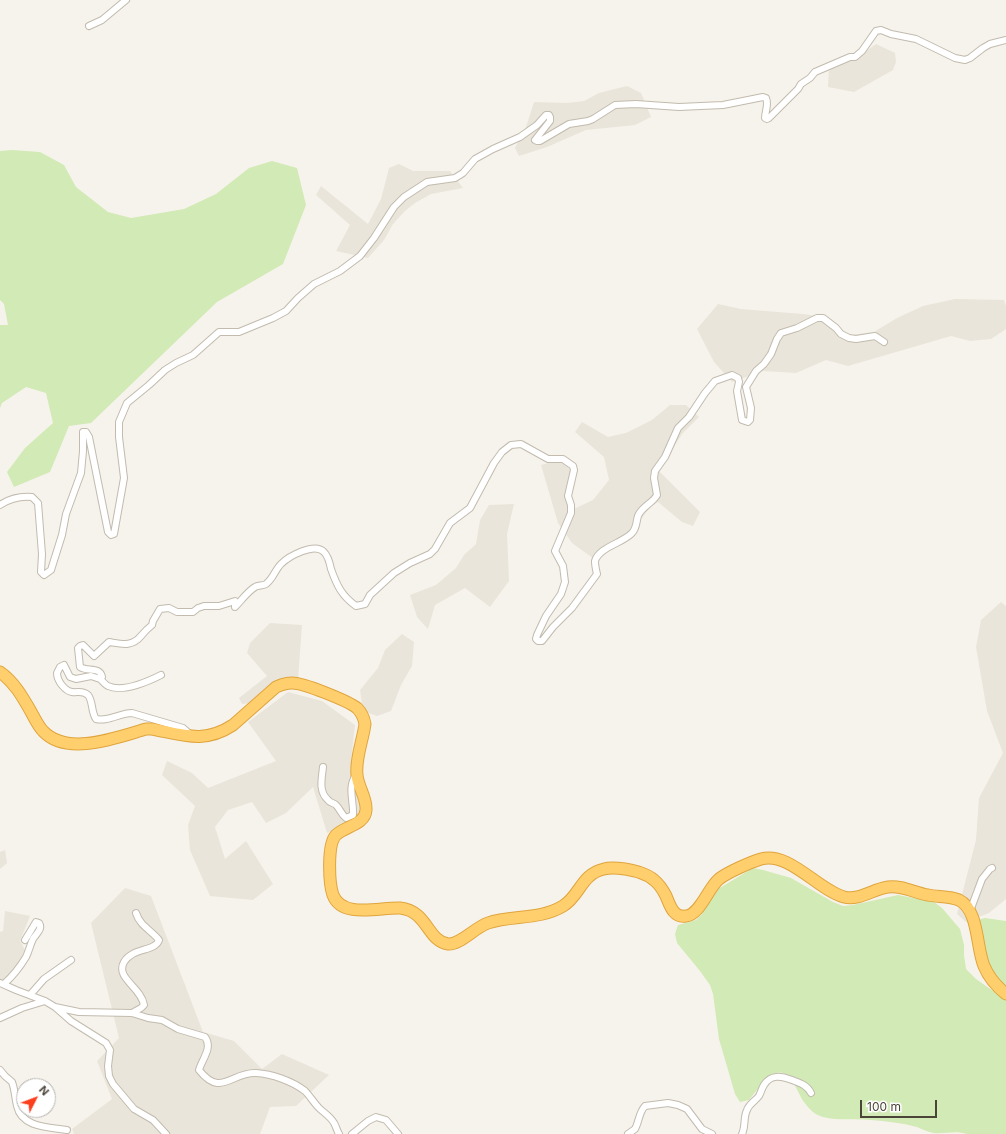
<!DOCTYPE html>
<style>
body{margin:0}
#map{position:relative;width:1006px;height:1134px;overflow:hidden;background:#f6f3ec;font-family:Inter,sans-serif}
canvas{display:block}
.north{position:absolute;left:16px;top:1078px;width:40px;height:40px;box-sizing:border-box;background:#fff;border:1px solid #b7b4b0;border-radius:50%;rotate:48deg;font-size:11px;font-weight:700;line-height:16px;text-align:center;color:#4b4439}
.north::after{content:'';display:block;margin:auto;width:14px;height:18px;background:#fc3f1d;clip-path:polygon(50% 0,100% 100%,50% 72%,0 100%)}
.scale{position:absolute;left:860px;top:1100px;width:77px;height:18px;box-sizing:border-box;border:2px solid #4b4439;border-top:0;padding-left:5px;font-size:12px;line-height:14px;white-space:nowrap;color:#4b4439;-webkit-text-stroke:3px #fff;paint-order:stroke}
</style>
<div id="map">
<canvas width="1006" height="1134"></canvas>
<div class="north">N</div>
<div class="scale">100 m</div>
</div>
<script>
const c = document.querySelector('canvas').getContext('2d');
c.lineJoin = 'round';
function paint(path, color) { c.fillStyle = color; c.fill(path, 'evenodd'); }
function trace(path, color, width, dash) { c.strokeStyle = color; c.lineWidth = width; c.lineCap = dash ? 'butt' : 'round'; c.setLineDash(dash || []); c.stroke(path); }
paint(new Path2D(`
 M876,44L895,53L896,62L893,70L854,92L828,87L829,67L855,59Z
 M627,86L641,93L651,117L635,125L586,130L547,147L519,156L515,148L526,127L534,102L567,103L584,101L599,93Z
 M399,164L413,171H450L463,188L431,194L415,203L405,211L393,224L384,240L368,258L336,251L350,225L316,195L321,186L368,224L381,199L389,168Z
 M955,299L1004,300L1006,306V329L991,339L970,341L951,336L848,366L826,360L796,373L763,371L732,382L714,362L697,329L718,304L741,309L803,314L817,316L835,331L851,335L874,332L897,318L923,306Z
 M670,405H686L699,417L682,434L659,471L700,512L693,526L682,522L658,502L652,505L630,533L594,559L572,543L558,523L541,465L552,462L564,463L571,471L566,497L568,507L576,508L593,500L609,480L604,457L575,432L582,422L608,437L626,433L652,420Z
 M514,504L507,534L509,581L490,607L465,588L435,605L428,629L417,617L410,595L436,585L456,568L464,555L476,544L480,520L489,505Z
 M1001,602L1006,606V899L989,913L966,922L957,914L976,840L979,798L1003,753L987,711L976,647L981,620Z
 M270,623L302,625L298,679L251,703L242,704L239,698L267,676L247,653L250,643Z
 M402,634L414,642L412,666L401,685L391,711L377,716L363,711L360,690L378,668L385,650Z
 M288,692L322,701L355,725L351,761L360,806L357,821L327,833L313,787L286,813L266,823L252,802L228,810L215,827L225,859L246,841L273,884L253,900L210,896L190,850L188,825L195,806L162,775L167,761L192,773L208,788L276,761L248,722Z
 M5,850L7,863L0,869V852Z
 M125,888L151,896L203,1032L234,1041L262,1069L282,1054L329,1075L296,1106L270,1107L260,1134H74L72,1129L112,1099L97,1061L119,1038L91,923Z
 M5,911L30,916L20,941L25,950L12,975L2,987H0V932L3,931Z`), '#eae5da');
paint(new Path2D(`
 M12,150L40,152L64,165L76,187L108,212L131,218L184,209L216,194L249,168L272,161L297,168L306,205L283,264L217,302L91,423L69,426L50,472L14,487L7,472L25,448L53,423L46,393L26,387L2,403L0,408V325H8L4,304L0,300V151Z
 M753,868L763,870L791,878L833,902L843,906L853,905L898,895L934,902L942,908L960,929L964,945V955L966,969L976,979L1006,1000V1134H967C956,1130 945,1134 934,1133C928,1132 922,1129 917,1127C902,1123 886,1121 871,1120C855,1118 839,1121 823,1117C815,1115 809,1109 804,1102C797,1093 791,1066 774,1074C766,1077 754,1094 749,1100L740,1102L735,1094L719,1039L713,994L710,985L700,971L677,943L675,934L678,925L696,920L702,914L708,899L713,892Z
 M985,918L1006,921V987L989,969L977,922L981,919Z`), '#d2eab5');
const street = new Path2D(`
 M89,26L102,20L126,0
 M0,505C9,499 21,496 32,497L38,503L42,554L41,572L44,575L51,570L62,535L66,514L81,473L83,451V432H86L89,437L108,532L111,535L114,534L124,478L119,437V422L127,403L149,385L165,370L176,363L193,355L219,332H239L273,318L286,311L298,298L314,284L340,271L360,256L374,238L394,207L404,197L427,182L455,178L463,173L475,159L493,149L520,137L537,125L546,115H549L550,117V121L535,140L537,141H540L569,124L588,121L593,119L615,105L636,104L679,107L723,105L763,97L766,98C769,105 765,111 765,118L767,119L769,118L798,89L801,84L810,78L815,72L850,57H855L862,51L876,31L881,30L891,34L916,39L955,58L965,60L970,58L983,48L990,44L1006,40
 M100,679C103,681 105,685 108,686C123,693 147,682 161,675
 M191,735L183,728L132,713C120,713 108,722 96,719C91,712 93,701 88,695C82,690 78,693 72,692C65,691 57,681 57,673C58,671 59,669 60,667L64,665L70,677L76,679L91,676L100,679L102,677C100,666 87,672 80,667L78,648L80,646L83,645L94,656L109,642C122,644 132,647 141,636C145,631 147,629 152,625L153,621L160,609L169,608L177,612H193L198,608L204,606H219L235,601V607C241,601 247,592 255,587C258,585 263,586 266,584C273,579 275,570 281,564C289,556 315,542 324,552C328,556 330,564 331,569C337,586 342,596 356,606L365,604L370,595L394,573L410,563L430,554L435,549L450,523L470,508L494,463L502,452L511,445L521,444L548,459H563L573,466L574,470L568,496L571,505V513L555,551L563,566L565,582L561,594L546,616L537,635L536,639L538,641H542L553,627L572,608L597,574C596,570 595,565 595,561C599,547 623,543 632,533C637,528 636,522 638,516C641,507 653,503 657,495L654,478L655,471L665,457L678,428L689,417L705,393L715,381L732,375L738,378L739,382L737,391L742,420L748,422L750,420L751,408L746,387L756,371L764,364L771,354L777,339L781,333L797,328L817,318H823L836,328L841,334L849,338L856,339L875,336L884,342
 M323,767C322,778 318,791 328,800C330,803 334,803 336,805C340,809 341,814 346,818L353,815C354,801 347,788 356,775
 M970,911L982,879L990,869L992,868
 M0,983L16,990L45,1001L55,1007L71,1021L106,1043L110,1050L108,1066L109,1076L113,1084L134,1109L153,1120L166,1134
 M4,984C13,976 20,967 26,957C29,951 30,945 33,939C36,934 43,929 39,923L36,922L25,940
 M30,995L44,979L71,960
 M55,1007L79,1012L132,1013L148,1018L162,1020L178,1029L205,1037C213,1048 202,1059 199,1070C221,1098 231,1072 256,1073C272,1074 292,1081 305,1091C310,1096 314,1103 319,1108C323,1112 331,1117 334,1123C336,1126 337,1131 339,1134
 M132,1013L141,1008L144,1005C141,987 115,978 124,962C133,947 155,952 159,940C151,930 140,926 136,913
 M0,1018L22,1008L45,1001
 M0,1070L5,1076L12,1082C15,1090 15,1098 17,1106C22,1128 49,1127 67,1130
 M352,1134L368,1121L376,1117L386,1120L398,1134
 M628,1134L635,1129C639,1122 639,1112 645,1106L668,1103L678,1105L687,1109L702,1129L712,1134
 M742,1134C746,1126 743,1118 747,1110C749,1104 755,1101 759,1096C761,1092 762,1088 764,1085C771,1074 781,1076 792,1080C800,1083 807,1085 811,1093`);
const highway = new Path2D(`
 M0,672C14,682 22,696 30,710C34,717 38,726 43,731C67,757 118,737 146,729H152C184,735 204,744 233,725L276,687C281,685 285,683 291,683C302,682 348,701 357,708C362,713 364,718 365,724C363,740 355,759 357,775C358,787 367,798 366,810C365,825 345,826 336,835C327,844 329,884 333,895C342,919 380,907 400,908C428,911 427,941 448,944C460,945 474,928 488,923C512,915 540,920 563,906C580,896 581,874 604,869C611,867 618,868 625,869C635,871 646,873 654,880C659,884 663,890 666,896C670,905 673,918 686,916C700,915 708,888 719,879C728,872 751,862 761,859C789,851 818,890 844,897C859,901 873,889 888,887C902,885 915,893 928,895C938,897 950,896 959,900C979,910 976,947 984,966C989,978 996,986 1006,994`);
trace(street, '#c2bbae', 8);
trace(highway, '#e0a43c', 13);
trace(street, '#fff', 6);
trace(highway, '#ffcf6e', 11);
</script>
